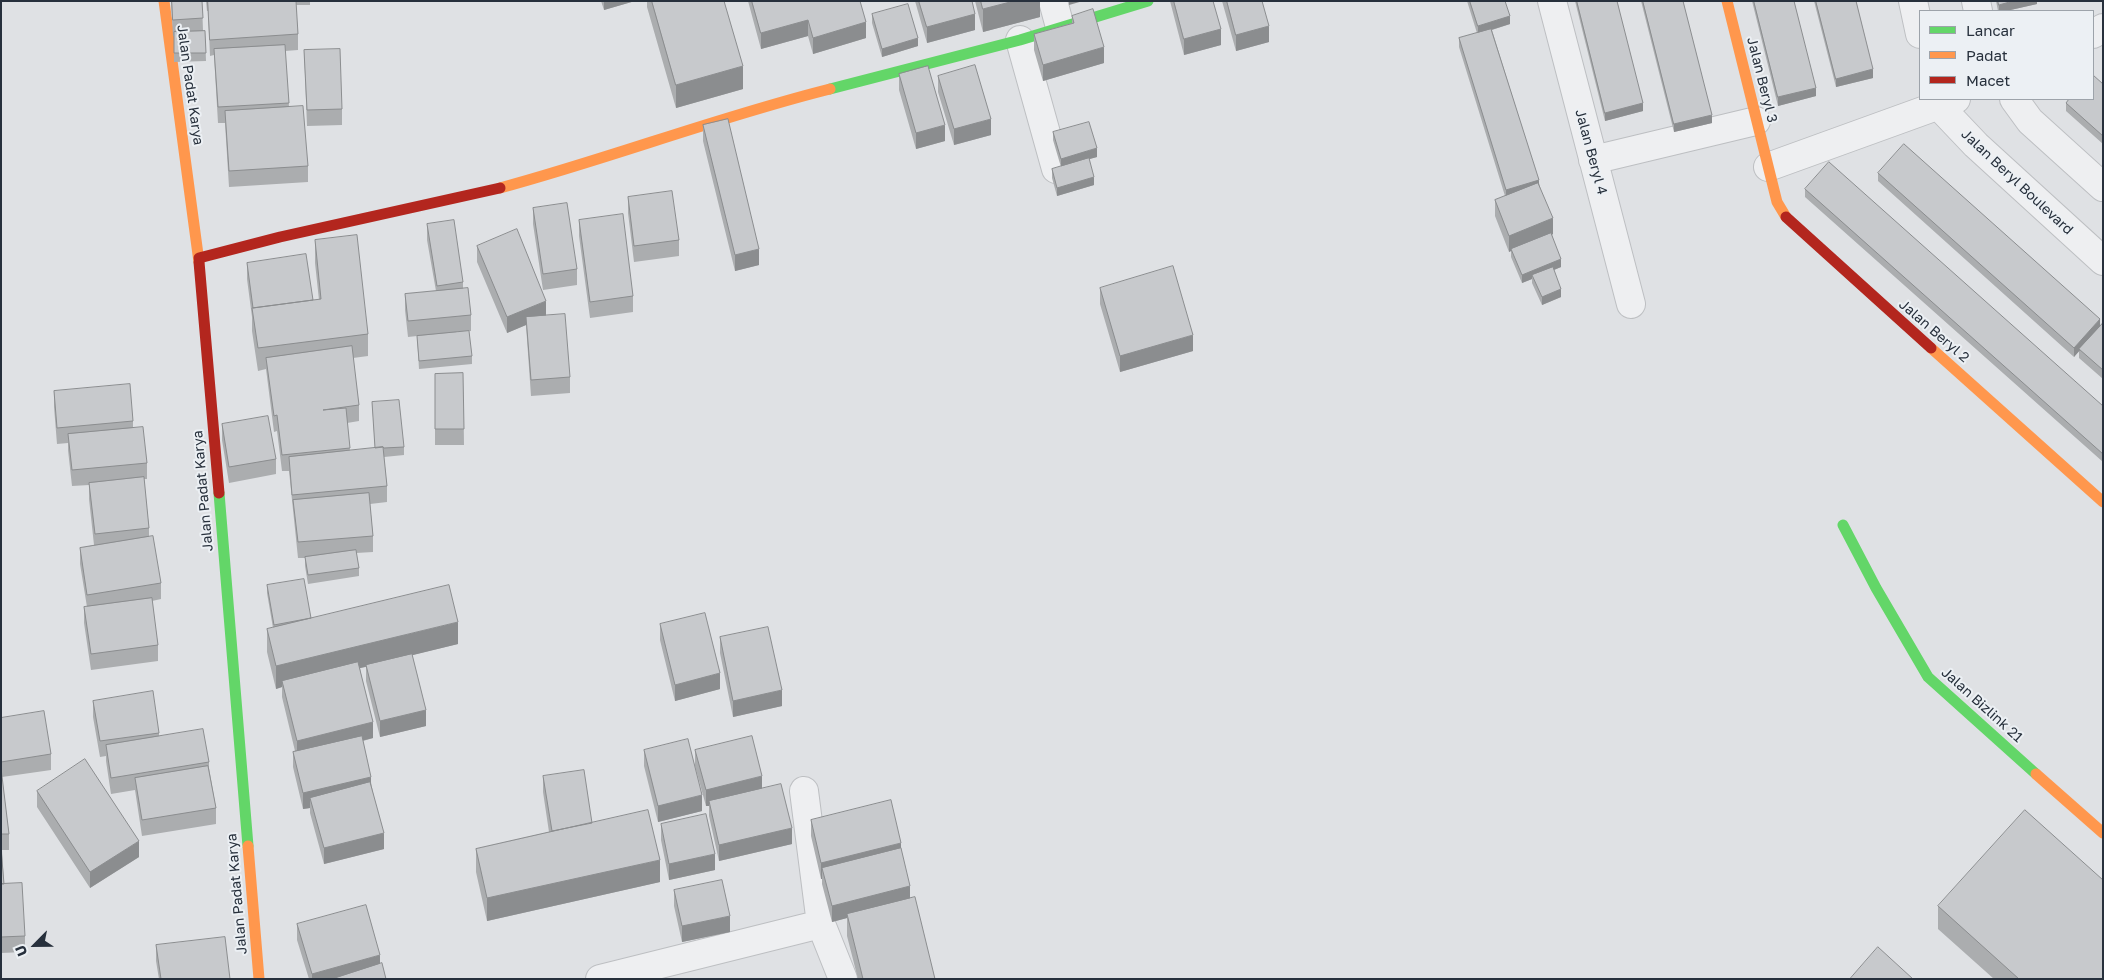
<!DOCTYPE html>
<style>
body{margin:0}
#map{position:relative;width:2104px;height:980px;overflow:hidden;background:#dfe1e4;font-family:"Golos Text",sans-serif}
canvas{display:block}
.frame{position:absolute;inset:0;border:2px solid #27303c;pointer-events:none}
.legend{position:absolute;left:1919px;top:10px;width:175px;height:90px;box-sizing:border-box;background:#ecf0f4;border:1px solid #9da3aa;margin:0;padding:6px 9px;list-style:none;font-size:15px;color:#27303c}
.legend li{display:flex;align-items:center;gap:10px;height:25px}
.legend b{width:25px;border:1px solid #9da3aa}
.north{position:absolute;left:10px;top:920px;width:50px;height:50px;-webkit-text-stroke:4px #ecf0f4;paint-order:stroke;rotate:247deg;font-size:14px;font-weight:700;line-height:20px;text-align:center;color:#27303c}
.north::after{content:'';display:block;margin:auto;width:18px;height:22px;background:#27303c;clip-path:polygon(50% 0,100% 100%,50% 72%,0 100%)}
</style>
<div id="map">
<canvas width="2104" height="980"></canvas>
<div class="frame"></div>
<ul class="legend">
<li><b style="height:6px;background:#63d668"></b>Lancar</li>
<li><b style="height:6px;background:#ff974d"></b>Padat</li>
<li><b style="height:6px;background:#b3261e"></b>Macet</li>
</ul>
<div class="north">U</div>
</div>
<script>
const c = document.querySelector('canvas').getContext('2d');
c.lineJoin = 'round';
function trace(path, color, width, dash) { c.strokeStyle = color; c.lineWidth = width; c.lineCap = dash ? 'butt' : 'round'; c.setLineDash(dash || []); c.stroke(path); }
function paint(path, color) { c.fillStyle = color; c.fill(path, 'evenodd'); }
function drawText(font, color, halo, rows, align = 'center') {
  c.font = font + ' "Golos Text",sans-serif'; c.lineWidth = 4; c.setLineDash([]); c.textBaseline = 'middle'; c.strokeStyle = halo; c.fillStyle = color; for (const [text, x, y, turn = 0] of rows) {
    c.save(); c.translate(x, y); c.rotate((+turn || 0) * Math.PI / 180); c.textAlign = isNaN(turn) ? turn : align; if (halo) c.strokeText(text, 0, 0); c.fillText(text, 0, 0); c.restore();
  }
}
const street = new Path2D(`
 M1053,1L1060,27
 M1552,1L1631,304
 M1913,1L1920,34
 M1976,1L1978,11
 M2093,34L2103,28
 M1020,40L1056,169
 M1936,99L1938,105L1976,145L2103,261
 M2014,99L2030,121L2103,187
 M1593,160L1756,121
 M1768,167L1956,99
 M804,791L821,924L843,979
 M600,979L821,924`);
trace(street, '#bdbfc2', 30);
trace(street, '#eeeff1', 28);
trace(new Path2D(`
 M830,89L1020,40L1148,1
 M219,493L248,846
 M1843,525L1876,588L1928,677L2036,774`), '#63d668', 11);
trace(new Path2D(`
 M164,1L199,262
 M1727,1L1777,202L1786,217
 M500,188C611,158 718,117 830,89
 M1931,348L2103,502
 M2036,774L2103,833
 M248,846L259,979`), '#ff974d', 11);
trace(new Path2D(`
 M1786,217L1931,348
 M199,258L280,237L500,188
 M199,262L219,493`), '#b3261e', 11);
paint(new Path2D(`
 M171,1H202L203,31H205L206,61L174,62V36H173Z
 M206,1H310V5H296L298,34V50L285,51L289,107L308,166V182L229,187L225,123H218L214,55L210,56L208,11H207Z
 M601,1H635L604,10Z
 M647,1H724L743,89L676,108L647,7Z
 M748,1H860L866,38L813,54L808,36L761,49Z
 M915,1H972L975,30L927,43Z
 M975,1H1040V17L983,32Z
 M1170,1H1213L1221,45L1184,55Z
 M1222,1H1262L1269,42L1236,51Z
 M1467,1H1505L1510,24L1492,30L1539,183L1553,234L1552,235L1561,267L1554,270L1561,297L1542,305L1532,283V279L1522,283L1511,257V251L1509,252L1495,216V200L1505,196L1459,47V38L1477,33Z
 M1575,1H1617L1643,111L1605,121Z
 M1641,1H1683L1712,123L1674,132Z
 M1752,1H1794L1816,96L1778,106Z
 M1814,1H1856L1873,78L1836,87Z
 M1996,1H2037V4L2006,11H1998Z
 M872,14L918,46L882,57L872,23Z
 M1072,16L1104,63L1043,81L1034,50V34L1072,23Z
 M304,50L342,109V125L307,126Z
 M899,74L945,141L916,149L899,90Z
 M938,76L991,135L954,145L938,92Z
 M2103,84V144L2066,111V103Z
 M703,125L759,265L735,271L703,141Z
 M1053,132L1097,157L1089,159L1094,185L1057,196L1052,178V169L1061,167L1053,140Z
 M1878,173L2100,326L2103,323V379L2079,358V350L2074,357L1878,181Z
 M1805,189L2103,406V462L1805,197Z
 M628,197L679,240V256L634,262L628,213Z
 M533,208L577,269V285L543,290L533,224Z
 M579,220L633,296V312L590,318L579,236Z
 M427,224L463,282V288L471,315V331L456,332L472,356V364L419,369L417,336L408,337L405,310V294L436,291L427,240Z
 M315,240L368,334V356L353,358L359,405V421L347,423L350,451L375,448L372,402L404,447V455L384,457L387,486V502L370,504L373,536V552L356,553L359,568V576L308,584L305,566V558H298L289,471H282L277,431L274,432L266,369L258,371L252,331V317L247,279V263L313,300H319L315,263Z
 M477,246L546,316L570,377V393L531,396L526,325L507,333L477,262Z
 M1100,288L1193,351L1120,372L1100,304Z
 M463,373L464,445H435V374Z
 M54,391L133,421V428L147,463V479H144L149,528V536L161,583V599L152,601L158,645V661L91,670L84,623V607H87L80,564V548L94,545L89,499V485L72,486L68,450V443L57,444L54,407Z
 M222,424L276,459V474L229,483L222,440Z
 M267,585L311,618L458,644L412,655L426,726L380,737L366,681V667L360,668L373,738L363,741L384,849L324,864L310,813V808L303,809L293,767V752L295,751L282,697V687L276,689L267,652V629L273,628L267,593Z
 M660,624L720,689L675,701L660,640Z
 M720,637L782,706L733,717L720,653Z
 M93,701L159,733V736L209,762V768L216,808V824L142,836L135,790L111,794L106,761V756L100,757L93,717Z
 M1,718L51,754V770L2,777L9,834V850H2L4,884L25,936V952L1,953Z
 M644,750L702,811L658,822L644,766Z
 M695,750L762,788L792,844L719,861L709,816V806H706L695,766Z
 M543,776L592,823L660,882L487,921L476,872V849L549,832L543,792Z
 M37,791L139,857L90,888L37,807Z
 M811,820L901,848L910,898L935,979H858L847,936V918L832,922L822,884V879H821L811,836Z
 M661,824L715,870L669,880L661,840Z
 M674,890L730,932L682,942L674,906Z
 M1938,906L2103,979H1994L1938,929Z
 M297,924L380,964L386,979H309L297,940Z
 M156,945L230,979H159L156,961Z`), '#abadaf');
paint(new Path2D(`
 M604,1H635L604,10Z
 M1014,1H1040V17L983,32V9Z
 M1069,1H1083L1069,5Z
 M2013,1H2037V4L2006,11H1999V5Z
 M975,14V30L927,43V27Z
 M1510,16V24L1478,34V26Z
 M808,20V36L761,49V33Z
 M866,22V38L813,54V38Z
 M1269,26V42L1236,51V35Z
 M1221,29V45L1184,55V39Z
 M918,38V46L882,57V49Z
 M1104,47V63L1043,81V65Z
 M743,66V89L676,108V85Z
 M1873,69V78L1836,87V79Z
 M1816,88V96L1778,106V97Z
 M1643,103V111L1605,121V113Z
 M1712,115V123L1674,132V124Z
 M991,119V135L954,145V129Z
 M945,125V141L916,149V133Z
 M1097,148V157L1061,167V159Z
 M1094,177V185L1057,196V188Z
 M1539,180V188L1506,198V190Z
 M1553,218V234L1512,251L1511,249V251L1509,252V236Z
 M759,249V265L735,271V255Z
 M1561,259V267L1534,278L1532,275V279L1522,283V275Z
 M1561,289V297L1542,305V297Z
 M546,301V317H526V325L507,333V317Z
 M2100,319V328L2074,357V348Z
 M1193,335V351L1120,372V356Z
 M458,622V644L283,687L282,681V687L276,689V666Z
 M720,673V689L675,701V685Z
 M782,690V706L733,717V701Z
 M426,710V726L380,737V721Z
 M373,722V738L297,757V741Z
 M762,776V792L709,801V806H706V790Z
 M371,777V793L310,798V808L303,809V793Z
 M702,795V811L658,822V806Z
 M792,828V844L719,861V845Z
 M384,833V849L324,864V848Z
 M139,841V857L90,888V872Z
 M901,843V859L822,868V879H821V863Z
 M715,854V870L669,880V864Z
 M660,860V882L487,921V898Z
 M910,886V902L847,914V918L832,922V906Z
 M730,916V932L682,942V926Z
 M380,955V971L351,979H312V974Z`), '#8b8d8f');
const building = new Path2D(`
 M172,1H202L203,18L173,20Z
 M208,1H296L298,34L210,40Z
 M652,1H724L743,66L676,85Z
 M752,1H860L866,22L813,38L808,20L761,33Z
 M919,1H972L975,14L927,27Z
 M981,1H1014L983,9Z
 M1174,1H1213L1221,29L1184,39Z
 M1227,1H1262L1269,26L1236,35Z
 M1470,1H1505L1510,16L1478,26Z
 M1577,1H1617L1643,103L1605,113Z
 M1643,1H1683L1712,115L1674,124Z
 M1754,1H1794L1816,88L1778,97Z
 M1816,1H1856L1873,69L1836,79Z
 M1998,1H2013L1999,5Z
 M908,4L918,38L882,49L872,14Z
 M1093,9L1104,47L1043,65L1034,34L1074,23L1072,16Z
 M1491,29L1539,180L1506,190L1459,38Z
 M205,31L206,53H174V32Z
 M285,45L289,103L218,107L214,49Z
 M340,49L342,109L307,110L304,50Z
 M975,65L991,119L954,129L938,76Z
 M928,66L945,125L916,133L899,74Z
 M2093,75L2103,84V136L2066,103L2069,99H2093Z
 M303,106L308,166L229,171L225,111Z
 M728,119L759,249L735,255L703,125Z
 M1089,122L1097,148L1061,159L1053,132Z
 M1904,144L2100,319L2074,348L1878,173Z
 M1089,158L1094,177L1057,188L1052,169Z
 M1829,162L2103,406V454L1805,189Z
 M1538,183L1553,218L1509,236L1495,200Z
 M672,191L679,240L634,246L628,197Z
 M567,203L577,269L543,274L533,208Z
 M623,214L633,296L590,302L579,220Z
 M454,220L463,282L437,286L427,224Z
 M517,229L546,301L507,317L477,246Z
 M1551,233L1561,259L1522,275L1511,249Z
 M357,235L368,334L258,348L252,308L321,299L315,240Z
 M306,254L313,300L253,308L247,263Z
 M1173,266L1193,335L1120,356L1100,288Z
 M1553,267L1561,289L1542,297L1532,275Z
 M468,288L471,315L408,321L405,294Z
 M565,314L570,377L531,380L526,317Z
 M2103,323V370L2079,349Z
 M469,331L472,356L419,361L417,336Z
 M352,346L359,405L323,410L346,408L350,448L282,455L277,415L274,416L266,358Z
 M463,373L464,429H435V374Z
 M130,384L133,421L57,428L54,391Z
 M399,400L404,447L384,448L383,447L375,448L372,402Z
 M268,416L276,459L229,467L222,424Z
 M143,427L147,463L72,470L68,434Z
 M383,447L387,486L292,495L289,457Z
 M144,477L149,528L95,534L89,483Z
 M369,493L373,536L298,542L293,500Z
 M153,536L161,583L87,595L80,548Z
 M356,550L359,568L308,575L305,557Z
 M304,579L311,618L274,625L267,585Z
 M449,585L458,622L276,666L267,629Z
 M152,598L158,645L91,654L84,607Z
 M705,613L720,673L675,685L660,624Z
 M768,627L782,690L733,701L720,637Z
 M412,654L426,710L380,721L366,665Z
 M358,662L373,722L297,741L282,681Z
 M153,691L159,733L100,741L93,701Z
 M44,711L51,754L1,762V718Z
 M203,729L209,762L111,778L106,745Z
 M362,736L371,777L303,793L293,752Z
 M752,736L762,776L706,790L695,750Z
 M688,739L702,795L658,806L644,750Z
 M85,759L139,841L90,872L37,791Z
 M208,766L216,808L142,820L135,778Z
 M1,768L9,834H1Z
 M584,770L592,823L552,831L543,776Z
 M370,782L384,833L324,848L310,798Z
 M781,784L792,828L719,845L709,801Z
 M891,800L901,843L821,863L811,820Z
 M648,810L660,860L487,898L476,849Z
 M2025,810L2103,880V979H2019L1938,906Z
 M706,814L715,854L669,864L661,824Z
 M1,848L4,884H1Z
 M901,848L910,886L832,906L822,868Z
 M722,880L730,916L682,926L674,890Z
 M22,883L25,936L1,937V884Z
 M915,897L935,979H863L847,914Z
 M366,905L380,955L312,974L297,924Z
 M225,937L230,979H161L156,945Z
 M1878,947L1913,979H1850Z
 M382,963L386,979H332Z`);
paint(building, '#c7c9cc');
trace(building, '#8b8d8f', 1);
drawText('14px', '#27303c', '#ecf0f4', [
 ["Jalan Beryl 3",1762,80,76],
 ["Jalan Padat Karya",190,85,82],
 ["Jalan Beryl 4",1591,152,75],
 ["Jalan Beryl Boulevard",2017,182,43],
 ["Jalan Beryl 2",1934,331,41],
 ["Jalan Padat Karya",203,491,-95],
 ["Jalan Bizlink 21",1982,705,42],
 ["Jalan Padat Karya",237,894,-95]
]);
</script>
